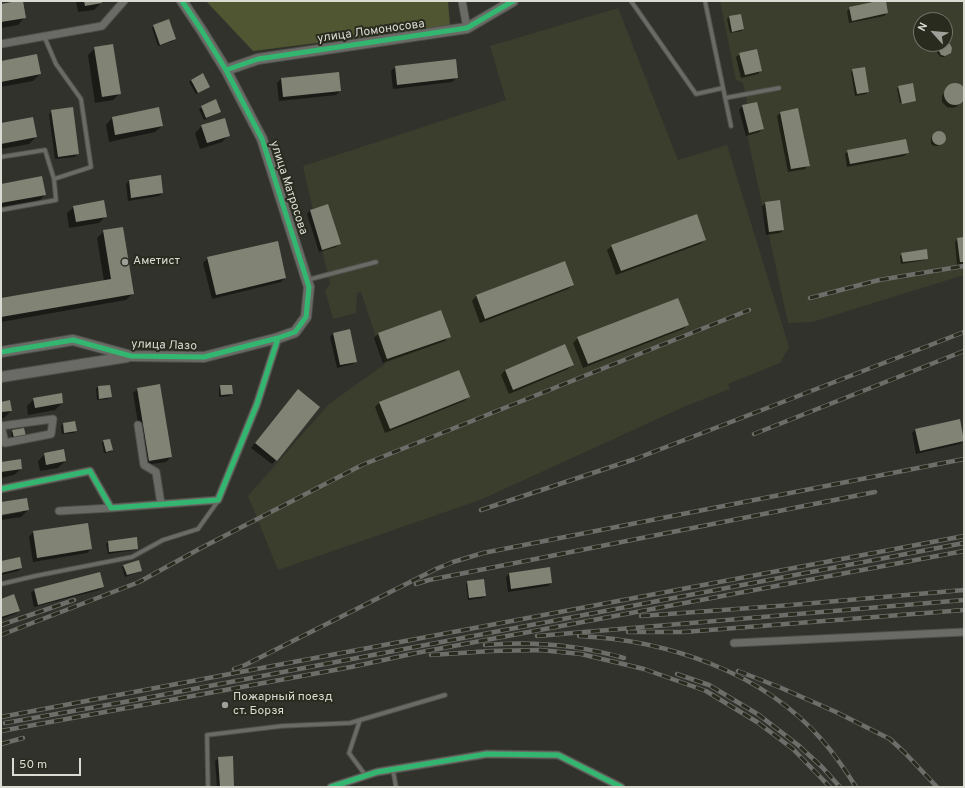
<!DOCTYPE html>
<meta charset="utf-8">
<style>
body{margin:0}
#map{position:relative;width:965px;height:788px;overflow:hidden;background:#31322c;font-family:Overpass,sans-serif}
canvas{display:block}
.frame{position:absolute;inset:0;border:2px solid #dadcd4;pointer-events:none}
.north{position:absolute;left:913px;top:12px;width:40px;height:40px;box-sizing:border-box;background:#292b1f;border:1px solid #707267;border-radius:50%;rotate:297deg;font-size:11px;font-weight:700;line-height:16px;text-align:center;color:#dadcd4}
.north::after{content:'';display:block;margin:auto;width:14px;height:18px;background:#9fa099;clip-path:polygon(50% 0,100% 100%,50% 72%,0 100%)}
.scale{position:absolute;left:12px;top:758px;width:69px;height:18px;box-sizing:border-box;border:2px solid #dadcd4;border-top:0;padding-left:5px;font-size:12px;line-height:14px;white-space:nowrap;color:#dadcd4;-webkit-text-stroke:3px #292b1f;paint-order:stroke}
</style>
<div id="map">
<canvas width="965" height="788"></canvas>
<div class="frame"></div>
<div class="north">N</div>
<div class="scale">50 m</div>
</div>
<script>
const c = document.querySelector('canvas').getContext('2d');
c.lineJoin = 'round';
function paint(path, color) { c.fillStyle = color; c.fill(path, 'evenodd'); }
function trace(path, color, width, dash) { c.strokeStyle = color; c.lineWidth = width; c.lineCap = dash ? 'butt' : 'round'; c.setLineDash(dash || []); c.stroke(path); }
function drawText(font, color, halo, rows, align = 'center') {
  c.font = font + ' Overpass,sans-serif'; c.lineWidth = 4; c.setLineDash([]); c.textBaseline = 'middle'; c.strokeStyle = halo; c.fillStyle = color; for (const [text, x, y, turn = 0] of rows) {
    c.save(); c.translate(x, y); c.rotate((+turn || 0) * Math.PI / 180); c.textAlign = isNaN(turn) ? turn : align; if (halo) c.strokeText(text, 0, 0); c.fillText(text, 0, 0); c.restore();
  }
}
paint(new Path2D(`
 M720,1H964V275L812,322L788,323L746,130L752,127L743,83L736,80ZM921,20H945V44H921Z
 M618,8L678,160L727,145L789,347L780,363L728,384L730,389L686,406L480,500L278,570L248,496L329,404L385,364L361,292L357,293L356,313L333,319L325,290L330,284L303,166L506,100L490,46Z`), '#3b3e2c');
paint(new Path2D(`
 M206,1H448L450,26L253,51Z`), '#515632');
paint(new Path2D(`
 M76,1H100L101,3L94,10L78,12Z
 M885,1L887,13L884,16L849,23L847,11L850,8Z
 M1,5L24,18L18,25L1,28Z
 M729,17L743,29L741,31L730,33L727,19Z
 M154,26L175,39L173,41L158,46L152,28Z
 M942,44H945L951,50L944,57H941L937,53V49Z
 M95,48L120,93L113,100L95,103L88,55Z
 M740,54L761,70L758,74L741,78L736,57Z
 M1,62L40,74L33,81L1,87Z
 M396,67L457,77L452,82L393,89L391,71Z
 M853,70L868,92L866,94L855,96L851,72Z
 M281,79L340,91L336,95L279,101L277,83Z
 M191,80L209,87L196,94L189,82Z
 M955,84H958L964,89V98L963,101L956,107L953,108L947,107L942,102V96L949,86Z
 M899,87L915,101L900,103L897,89Z
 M215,101L220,112L204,120L199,109Z
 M743,106L763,129L759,132L746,136L739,110Z
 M797,109L808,165L805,169L788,172L777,116L780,113Z
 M52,111L78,153L75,157L55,159L49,114Z
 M112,118L162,126L155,132L109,142L106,125Z
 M1,124L36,137L29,144L1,149Z
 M202,126L229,135L222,142L200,149L195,133Z
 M936,133H942L945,137L944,141L938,146H934L931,144V138Z
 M848,151L908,153L904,156L847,167L845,154Z
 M129,181L162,193L159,196L128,201L126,184Z
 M1,185L45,195L38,202L1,208Z
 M766,203L783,230L780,233L766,235L762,206Z
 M327,205L340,243L336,247L319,252L307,214L310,210Z
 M74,207L106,216L99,223L69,228L67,213Z
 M104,231L133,293L126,300L1,322V299L104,281L97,238Z
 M964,238V264L957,265L955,242L958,239Z
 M705,240L700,244L616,275L607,250L612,246Z
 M902,254L927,258L925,260L901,264L900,256Z
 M208,258L285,278L281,282L212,299L203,263Z
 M564,262L573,285L568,289L480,323L472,301L476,296Z
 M688,324L683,329L583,368L573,343L578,338Z
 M333,333L356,361L353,364L337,368L330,337Z
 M379,333L449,336L445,341L383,363L374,338Z
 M573,364L568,369L509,394L501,375L505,370Z
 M109,386L110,397L108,399L97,400L96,389L98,387Z
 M221,386L232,394L230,396L219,397V388Z
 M138,389L171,457L166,462L145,465L133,393Z
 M293,395L276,460L272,464L251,448Z
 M469,397L464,401L385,433L375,407L379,403Z
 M34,399L62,403L55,410L28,415L27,406Z
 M1,403L11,411L4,418H1Z
 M63,424L76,431L74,433L62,434L61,426Z
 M24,429L12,440L11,433L13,431Z
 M915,430L964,441L960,444L916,454L912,433Z
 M104,441L112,450L110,452L104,453L102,443Z
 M45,454L65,461L58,468L40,471L38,461Z
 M1,463L21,469L14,475L1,478Z
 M1,503L28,510L21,517L1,520V516L22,512V510L1,514Z
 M33,532L91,549L87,553L33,562L29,537Z
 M108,542L137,548L135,550L108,554L106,544Z
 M1,562L21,568L18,571L1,575Z
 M124,565L141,570L139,572L125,577L122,567Z
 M549,568L551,583L548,586L508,592L506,577L509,574Z
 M99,573L103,587L99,590L34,607L31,593L34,590Z
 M468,582L485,596L483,598L468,600L466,584Z
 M1,600L19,611L15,614L1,619Z
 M219,758L233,787H217L215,761Z`), '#0007');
paint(new Path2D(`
 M17,1H23L26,18L1,22V4Z
 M84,1H101L102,3L85,6Z
 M878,1H886L888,13L852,21L849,7Z
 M741,14L744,29L732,32L729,16Z
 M169,19L176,39L160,45L153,25Z
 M945,42L950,44L952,48L951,53L945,56L941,55L938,49L940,44H945Z
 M113,44L121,94L102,97L94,47Z
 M757,49L762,71L745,75L739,53Z
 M37,54L41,74L1,82V61Z
 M456,59L458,78L397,85L395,66Z
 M865,67L869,92L857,94L852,69Z
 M339,72L341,91L283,97L281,78Z
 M203,73L210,87L198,93L191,80Z
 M913,83L916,101L902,104L898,86Z
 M944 94a11 11 0 1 1 22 0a11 11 0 1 1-22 0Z
 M216,99L221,112L206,118L201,106Z
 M757,102L764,129L749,133L742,105Z
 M73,107L79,154L58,157L51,110Z
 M159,107L163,126L115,135L112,117Z
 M798,108L810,166L791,169L780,112Z
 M33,117L37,137L1,144V123Z
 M225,118L230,136L207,143L201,125Z
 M932 138a7 7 0 1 1 14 0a7 7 0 1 1-14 0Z
 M906,139L909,153L850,164L847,150Z
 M161,175L163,193L131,198L129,180Z
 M42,176L46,195L1,203V184Z
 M104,200L107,217L76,222L73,206Z
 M780,200L784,230L769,232L765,202Z
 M328,204L341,244L322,250L310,210Z
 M697,214L706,240L621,271L611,245Z
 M123,227L134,294L1,317V298L111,279L103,230Z
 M964,237V262H960L957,238Z
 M278,241L286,278L216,295L207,257Z
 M927,249L928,259L903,262L901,253Z
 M565,261L574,285L485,319L476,295Z
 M678,298L689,325L588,364L577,337Z
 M441,310L451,337L387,359L378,333Z
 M350,329L357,362L340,365L333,333Z
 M565,344L574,365L513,390L505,370Z
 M459,370L470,397L390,429L379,402Z
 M160,384L172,457L149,461L137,388Z
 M110,385L112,397L99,399L98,386Z
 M220,385H232L233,394L221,395Z
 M298,389L320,407L277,461L255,443Z
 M62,393L63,403L35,408L33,398Z
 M10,400L12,411L1,412V402Z
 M960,419L964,441L920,451L915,429Z
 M75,421L77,431L64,433L63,423Z
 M24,428L26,436L14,438L12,430Z
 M110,439L113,450L106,452L103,440Z
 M64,449L66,461L46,465L44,453Z
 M21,459L22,469L1,472V462Z
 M27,498L29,510L1,515V502Z
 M88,523L92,549L37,558L33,531Z
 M137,537L138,549L109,552L108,541Z
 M20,557L22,568L1,573V561Z
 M139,560L142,571L127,575L123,565Z
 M550,567L552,583L511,589L509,573Z
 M100,572L104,587L38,605L34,589Z
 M484,579L486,596L469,598L467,581Z
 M14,594L20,611L1,617V599Z
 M233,756L234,787H220L218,757Z`), '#818375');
const lane = new Path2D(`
 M631,1L696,94L723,88
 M705,1L731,126
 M725,98L779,88
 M1,157L45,150L54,179L91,167L81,99L56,64L44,36
 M1,210L56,200L54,179
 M307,280L376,262
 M1,584L35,576L132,557L163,540L198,529L218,501
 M360,720L349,753L366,776
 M393,770L396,787
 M208,787L207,735L282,726L350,723L445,695`);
const street = new Path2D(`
 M462,1L467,28
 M1,44L102,26L124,1
 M138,425L144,465L156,472L161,504
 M1,426L53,419L51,434L5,443L1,426
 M1,489L90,471L111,508L218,500L257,404L278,338
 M59,511L111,508
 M734,643L964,632
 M331,787L377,772L487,754L558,755L621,787`);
const secondary = new Path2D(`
 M226,70L258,59L467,28L513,1
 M1,352L73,340L131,356L204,357L278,338L295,332L306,317L309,287L262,139L226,70L202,31L182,1
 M1,377L127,357`);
trace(lane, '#4f504a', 5.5);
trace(street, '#4f504a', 9);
trace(secondary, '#4f504a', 12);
trace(lane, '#6a6b66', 3.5);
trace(street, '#6a6b66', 7);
trace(secondary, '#6a6b66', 10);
const rail = new Path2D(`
 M810,298L879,280L964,266
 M754,434L964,351
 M481,510L635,459L964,332
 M416,584L429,580L875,492
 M641,616L791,605L964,590
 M1,625L74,600
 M628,632H684L964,610
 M1,635L139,582L201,548L362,465L749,310
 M537,636L964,600
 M579,636C667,640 763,672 822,740C835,755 846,771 856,787
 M485,645C531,641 579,645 624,658
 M431,655L491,651L540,650L581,654L644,669L706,691L757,722L793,749L830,787
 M234,669L245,665L436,569L453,562L483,553L964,459
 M738,671L779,687L836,712L890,739L905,753L937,787
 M677,674L709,685L759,715L798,745L822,767L840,787
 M1,717L964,536
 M5,723L130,701L964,543
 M1,731L351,667L416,653L964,551
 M1,744L23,738`);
trace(rail, '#6d6e6a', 4.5);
trace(rail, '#292b1f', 3, [9]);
trace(new Path2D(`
 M226,70L258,59L467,28L513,1
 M1,352L73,340L131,356L204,357L278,338L295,332L306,317L309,287L262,139L226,70L202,31L182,1
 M1,489L90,471L111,508L218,500L257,404L278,338
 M331,787L377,772L487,754L558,755L621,787`), '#33b770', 5);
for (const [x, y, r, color] of [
 [125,262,4,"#9fa099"],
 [225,705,4,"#9fa099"]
]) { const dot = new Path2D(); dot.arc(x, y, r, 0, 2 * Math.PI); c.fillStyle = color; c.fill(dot); trace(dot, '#292b1f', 1.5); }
drawText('12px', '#dadcd4', '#292b1f', [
 ["улица Ломоносова",371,32,-8],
 ["улица Матросова",288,188,72],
 ["улица Лазо",164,346,2]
]);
drawText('12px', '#dadcd4', '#292b1f', [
 ["Аметист",133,262],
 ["Пожарный поезд",233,698],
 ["ст. Борзя",233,712]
], 'left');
</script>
